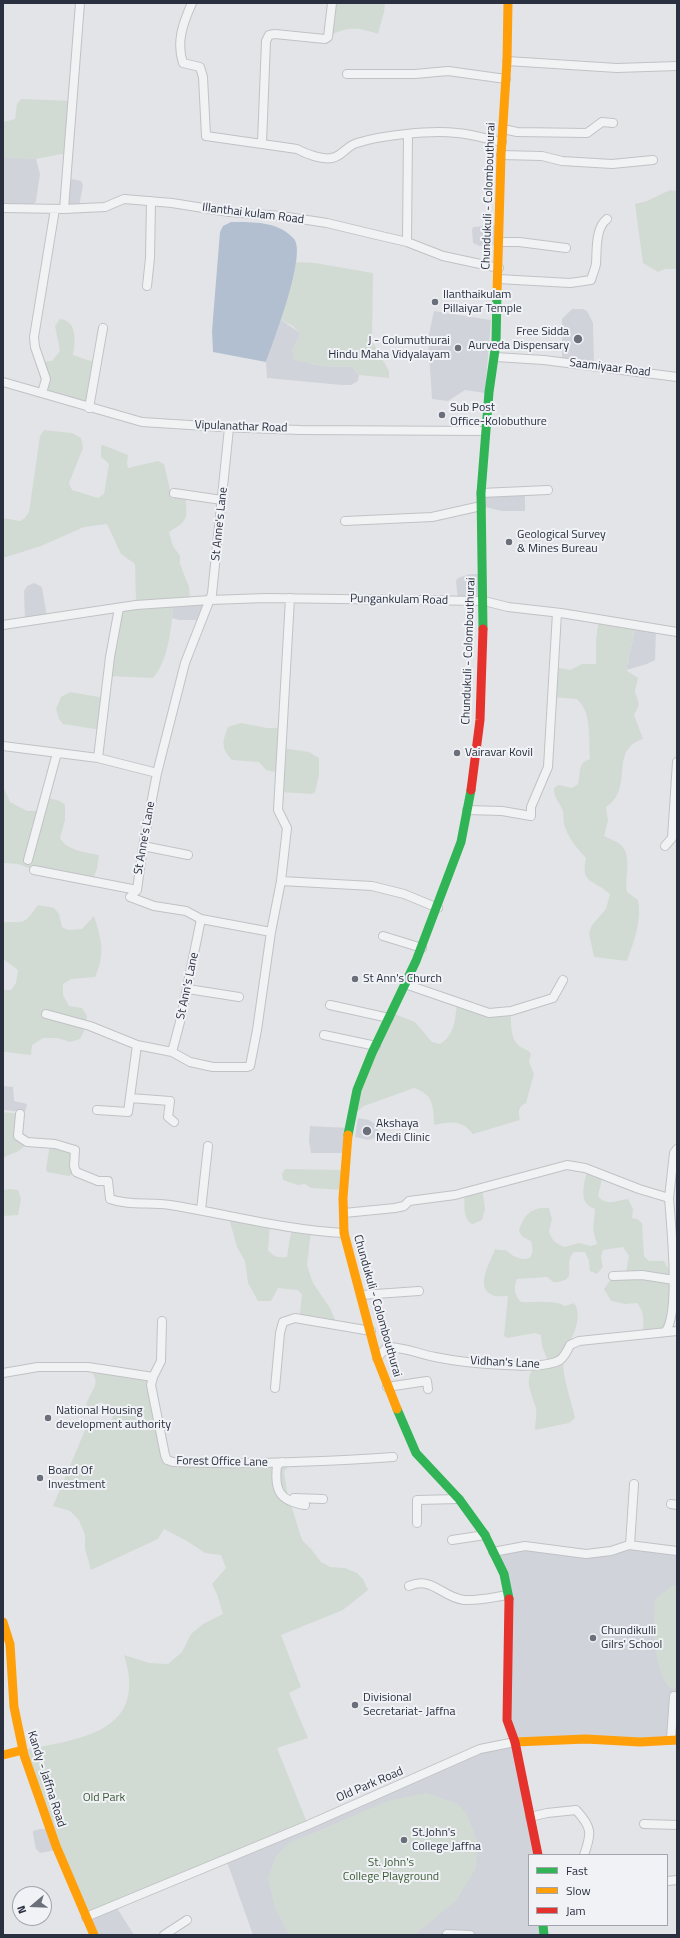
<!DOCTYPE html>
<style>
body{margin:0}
#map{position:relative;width:680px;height:1938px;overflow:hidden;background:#e3e4e7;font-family:"Titillium Web",sans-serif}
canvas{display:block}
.frame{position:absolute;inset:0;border:4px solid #2a3040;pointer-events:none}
.legend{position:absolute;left:528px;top:1854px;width:140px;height:72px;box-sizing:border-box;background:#f0f2f6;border:1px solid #a1a4ad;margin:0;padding:5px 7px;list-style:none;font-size:12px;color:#2a3040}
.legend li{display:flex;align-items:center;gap:8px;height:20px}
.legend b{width:20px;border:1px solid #a1a4ad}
.north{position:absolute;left:12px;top:1886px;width:40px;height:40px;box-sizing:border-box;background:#f0f2f6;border:1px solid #a1a4ad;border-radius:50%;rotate:251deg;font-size:11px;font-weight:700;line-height:16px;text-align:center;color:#2a3040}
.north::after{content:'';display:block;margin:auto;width:14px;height:18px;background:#6b6f7a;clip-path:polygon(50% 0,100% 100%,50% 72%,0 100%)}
</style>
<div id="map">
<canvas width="680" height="1938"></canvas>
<div class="frame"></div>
<ul class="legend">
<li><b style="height:5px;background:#30b455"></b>Fast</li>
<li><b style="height:5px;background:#ff9f0a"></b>Slow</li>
<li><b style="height:5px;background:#e5322d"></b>Jam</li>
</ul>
<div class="north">N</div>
</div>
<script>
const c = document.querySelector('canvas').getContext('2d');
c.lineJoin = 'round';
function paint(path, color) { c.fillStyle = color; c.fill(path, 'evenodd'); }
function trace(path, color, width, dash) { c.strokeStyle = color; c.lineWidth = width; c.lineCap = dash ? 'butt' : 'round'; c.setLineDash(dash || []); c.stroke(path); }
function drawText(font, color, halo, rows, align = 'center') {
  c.font = font + ' "Titillium Web",sans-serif'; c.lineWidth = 4; c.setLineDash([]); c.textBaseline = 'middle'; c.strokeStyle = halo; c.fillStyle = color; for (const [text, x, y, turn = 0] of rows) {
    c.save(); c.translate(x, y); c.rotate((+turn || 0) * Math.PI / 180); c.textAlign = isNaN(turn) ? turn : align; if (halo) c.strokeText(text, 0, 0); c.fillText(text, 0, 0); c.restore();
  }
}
paint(new Path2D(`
 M10,157L36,159L40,174L36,201L32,208H3L4,158Z
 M72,179L81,181L83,185L79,207L64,209L69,180Z
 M500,225L499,245L479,246L473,243L472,230L473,227Z
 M572,309H583L587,311L593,323L594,365L562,362V319Z
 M434,311L491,320L485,393L465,390L448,401L432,399L428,339Z
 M281,320L299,332L300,336L292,350L312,364L323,366L352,367L359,375L358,381L351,385H342L267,378L266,362Z
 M525,491V511H502L481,506V493Z
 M470,574H483L484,601H458L456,581L458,578Z
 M34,583L42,587L47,618L25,622L24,591L27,586Z
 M210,598L202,620H179L172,618L174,600Z
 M636,625L656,629L655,660L647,664L626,670Z
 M3,1086L13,1087L14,1101L27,1104L25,1112L3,1110Z
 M358,1118L369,1120L378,1126V1137L368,1140L355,1137Z
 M310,1126L350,1128L347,1153H311L309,1140Z
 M629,1545L677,1551V1745L516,1743L538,1855H529V1925H543L544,1935H253L226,1859L480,1749L515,1742L507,1720L510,1602L493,1552L525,1546L586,1554Z
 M40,1829H49L56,1850L40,1853L36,1849L33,1834V1831Z
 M115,1905L134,1935H94L86,1917Z`), '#d1d3da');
paint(new Path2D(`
 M332,3H385L384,12L378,34C357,27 347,26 328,37Z
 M21,99L73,101L69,156L61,154L36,159L4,158L3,122L15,119L17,104Z
 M670,190L677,191V269H665L658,272L643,263L635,204L647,201Z
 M296,262L315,263L373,273L372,341L389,371V378L359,375L352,367L323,366L294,360L292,350L300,336L299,332L293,326L281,320Z
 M60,319C78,321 75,342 73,355L97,363L89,408L42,393L46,379L41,362L52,361L60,351L55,326Z
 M44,430L72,433L81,438L83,448L69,483L72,490L98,498L104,494L109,464L101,457V446L103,445L128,455L127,463L128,468L158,461L164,464L172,499L185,494C187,517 190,520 169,532L173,546L180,556V564L189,587L190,599L174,600C171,626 170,658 153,678L108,676L117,603L136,602L135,564L121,554L107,524L84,527L41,546L3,558V518L20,521L25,518L29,512L40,436Z
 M599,619L636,625L626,670L638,678L635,691L639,705L634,715L643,739C608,750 635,789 606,807L608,821L604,836C609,839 617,841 621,845C633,857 624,878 627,892L638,900C642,921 634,941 627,961L594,957L589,933L592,925L606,909L610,894C593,879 580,884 586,858C577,849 567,836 564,824C563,820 564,815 563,811C560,803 553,797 554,788L559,785L572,788L578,784C581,773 577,763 590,759C588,739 593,714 577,699L552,697L554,667L570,670L582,664H596V639Z
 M70,692L105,698L101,730L63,724L59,719L56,709L61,697Z
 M241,723L267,728H283L282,748L309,752L319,758V775L315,792L312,794L279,792L280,773L266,770L259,762L232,760C221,748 222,742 228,727Z
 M3,786L10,802L27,811H38L45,797L60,801L65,805V820L60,838C67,851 85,852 99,855L97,869L92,881L34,870L18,864L3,863Z
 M38,905L54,908L59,914L62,927L68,930L82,929L94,916C101,938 106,954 95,977L71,979L63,984V995L69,1006L82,1008L87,1016L85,1029L80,1039L70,1042L58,1038H43L32,1045L31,1055L5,1052L3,1051V990H11L16,983L18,970L3,959V923C9,921 13,923 19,922C28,922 33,911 38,905Z
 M457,1003L489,1013L511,1011C511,1022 510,1037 518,1045C522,1049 528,1049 531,1054L529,1062L534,1074L526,1103C518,1107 518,1112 520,1120L473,1134C462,1120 451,1121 434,1125C434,1107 433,1094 414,1088L364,1106L352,1116L392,1013L415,1022L432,1042L440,1044C455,1035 455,1019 457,1003Z
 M3,1112L20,1114L18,1136L27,1142C21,1153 13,1152 3,1158Z
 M50,1144L75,1150L76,1172L69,1176L47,1172L46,1169Z
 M285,1169L345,1170L343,1190L311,1188L305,1184L298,1185L283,1180L282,1174Z
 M588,1169L602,1179L598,1196C607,1207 616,1200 628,1199L633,1209L632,1218L637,1219L642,1223L644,1256L649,1261H664L674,1280L666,1331L644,1333C642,1321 646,1313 637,1303L625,1304L611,1301L604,1289L613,1276L626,1272L629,1256L623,1247L603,1250L601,1257L603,1267L597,1274L590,1271L589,1261L585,1252H574C561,1264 582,1282 553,1282L547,1277L517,1279C513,1288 515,1296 521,1302C536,1303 551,1299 565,1306L574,1303C585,1318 569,1342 564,1356C560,1371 572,1402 575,1418L569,1423L535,1430C535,1423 538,1412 535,1405C530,1389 524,1380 535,1365L549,1364L542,1346L541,1335L535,1333L507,1338L504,1336L508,1296C503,1296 496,1297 492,1295C474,1287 491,1261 495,1249C498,1250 502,1250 505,1250C509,1252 512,1256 516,1257C531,1263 535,1255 531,1241L523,1237L519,1232C522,1216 532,1206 549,1208L552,1219L549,1232L553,1240L558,1244L564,1247L579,1243L591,1246L597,1244L593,1230L595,1209C593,1208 588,1206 587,1204C580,1197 585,1177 588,1169Z
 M482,1187L485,1209L482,1220L473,1224C462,1221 465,1201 464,1192Z
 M10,1189L18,1190L21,1199L18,1215L3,1216V1190Z
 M228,1215L270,1223L268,1250C274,1257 278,1258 287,1257C289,1247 289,1237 293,1228L311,1231L307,1265L313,1283L330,1308L338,1326L307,1320L300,1313L302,1294L297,1290L278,1288L271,1301H258L248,1283L245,1261L237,1247Z
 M88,1367L153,1377L167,1460L293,1462L284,1471L287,1492L302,1540L311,1549L321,1562L330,1567L345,1568L357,1573L363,1579L368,1590L343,1610L281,1635L301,1687L289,1693L308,1738L277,1748L308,1825L86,1917L23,1750C79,1739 149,1733 124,1655L149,1663L168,1664L182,1652L191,1634L203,1624L223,1614L217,1594L212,1584L226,1568L221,1555L205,1553L187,1541L164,1529L158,1539L91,1570L85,1549V1535L79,1520L70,1511L53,1506L88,1423L98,1427L107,1426L112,1420L114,1410L108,1405L100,1402L93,1408L86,1405C92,1387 103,1385 88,1367Z
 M677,1585V1689L670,1688C653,1670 653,1623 655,1599L672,1586Z
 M426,1793L458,1804L466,1813L477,1840L476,1868L456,1901L414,1935H289L275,1908L268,1878L276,1856L289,1843L318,1831L388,1801Z`), '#d2dbd3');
paint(new Path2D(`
 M231,222C252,222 279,221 294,239C307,254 273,343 266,362L213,352L212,331L220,232L223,226Z`), '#b2bfd1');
const street = new Path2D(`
 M192,3C183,23 176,42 183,63L200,67L203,77L206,136L297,149C306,154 322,160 332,158C343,156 346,146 357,143C382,135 431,130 457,133C472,134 487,139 502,142
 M507,61L617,68L677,66
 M347,74H415L448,71L506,79
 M503,129L517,132L587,133L602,122L613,123
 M262,143L266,41L269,35L275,34L325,39L328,37L332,3
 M501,155L542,156L562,161L612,164L653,160
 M3,208L64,209L105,207L124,199L172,203L229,212L281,216L327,223L381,236L407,242L443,256L499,268
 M64,209L80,3
 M407,242L408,134
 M500,242H519L566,248
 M498,279L570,283L591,280C592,275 595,270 596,264C597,251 595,228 607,219
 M147,286L150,258L151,201
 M495,357L544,360L677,377
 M3,382L142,422L221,427L300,430L485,431
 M42,393L46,379L35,347L34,337L55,209
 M89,408L103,328
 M229,428L212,594L185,663L157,773L143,846L137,890L130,897L154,906L186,911L201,919L271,932
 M174,493L222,500
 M481,493L548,490
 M345,521L432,517L481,506
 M3,625L136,605L210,600L266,598L484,601L508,607L561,613L677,632
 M3,746L98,758L110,657L119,608
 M98,758L157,773
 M467,810L502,811L531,816V807L548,767L557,613
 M143,846L188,855
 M665,846L672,838L677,762
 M28,860L57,753
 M34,870L137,890
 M281,881L287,828L278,810L290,598
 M383,936L422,948
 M405,984L489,1013L511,1011L553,998L563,980
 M188,989L239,997
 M330,1005L389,1018
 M46,1014L90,1026L137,1045L172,1052L190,1062L213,1067H247L250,1066L257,1030L271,932L281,881L372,886L404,894L438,908
 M324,1035L376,1046
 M172,1052L180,1022L201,919
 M130,1098L170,1101L168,1117L174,1122
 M97,1110L128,1112L137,1045
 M20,1114L18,1136L27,1142L55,1144L75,1150L74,1166L76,1172L98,1181H108L110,1199C129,1206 149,1202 170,1205C227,1214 285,1230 344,1233
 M669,1198L674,1153L677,1149
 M201,1210L208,1146
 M344,1213L395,1208L404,1206L409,1201L455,1195L567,1165L585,1168L639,1189L669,1198C671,1225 680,1311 666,1331
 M613,1276L642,1275L674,1280
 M361,1295L419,1291
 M377,1358L387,1347C404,1347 419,1354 435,1357C459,1362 541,1372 560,1360C565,1356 567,1351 570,1345L579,1341L677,1331
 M3,1373L38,1367H88L153,1377L151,1385L165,1455L167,1460L173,1462C246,1465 320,1462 393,1457
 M153,1377L161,1361L162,1321
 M387,1387L427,1381L428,1389
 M275,1388L280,1333L283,1322L295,1318L371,1331
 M282,1462L277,1466C274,1491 280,1501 305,1505
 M294,1498L323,1499
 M671,1504L677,1505
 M417,1523V1500L459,1499
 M452,1540L485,1535
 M630,1545L634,1484
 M493,1552L525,1546L586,1554L611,1551L629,1545L677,1551
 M409,1586C433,1576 441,1597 464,1600C479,1601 494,1597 508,1595
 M671,1739L674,1696
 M530,1817L547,1813L576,1810C592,1827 592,1833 584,1855
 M644,1824L677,1825
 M668,1881L677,1880
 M86,1917L308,1825L480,1749L515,1742
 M447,1934L470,1935
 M164,1935L187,1920`);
trace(street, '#c1c2c5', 10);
trace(street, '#f1f2f4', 8);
trace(new Path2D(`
 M483,629L481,493L489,392L496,343L497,293
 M348,1135L357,1090L372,1053L416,961L461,842L471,790
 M397,1409L416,1453L459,1499L485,1535L504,1574L509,1599
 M543,1925L544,1935`), '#30b455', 9);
trace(new Path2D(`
 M497,293L501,155L507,61L508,3
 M348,1135L343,1198L344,1233L377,1358L397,1409
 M3,1622L10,1644L14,1707L24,1755L56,1846L94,1935
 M515,1742L586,1739L640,1742L677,1740
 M3,1755L23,1750`), '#ff9f0a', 9);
trace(new Path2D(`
 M471,790L480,720L483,629
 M509,1599L507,1720L515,1742L538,1855`), '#e5322d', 9);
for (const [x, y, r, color] of [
 [435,302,4,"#6b6f7a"],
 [578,339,5,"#6b6f7a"],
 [458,348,4,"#6b6f7a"],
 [442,415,4,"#6b6f7a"],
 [509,542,4,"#6b6f7a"],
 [457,753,4,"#6b6f7a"],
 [355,979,4,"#6b6f7a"],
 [367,1131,5,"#6b6f7a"],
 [48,1418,4,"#6b6f7a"],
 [40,1478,4,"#6b6f7a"],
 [593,1638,4,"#6b6f7a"],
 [355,1705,4,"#6b6f7a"],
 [404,1840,4,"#6b6f7a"]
]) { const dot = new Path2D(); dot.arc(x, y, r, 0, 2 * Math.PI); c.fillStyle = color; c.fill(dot); trace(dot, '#f0f2f6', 1.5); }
drawText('12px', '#2a3040', '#f0f2f6', [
 ["Chundukuli - Colombouthurai",489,196,-88],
 ["Illanthai kulam Road",253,214,7],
 ["Saamiyaar Road",610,368,7],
 ["Vipulanathar Road",241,427,2],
 ["St Anne's Lane",220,524,-84],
 ["Pungankulam Road",399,600,1],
 ["Chundukuli - Colombouthurai",469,651,-88],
 ["St Anne's Lane",145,838,-80],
 ["St Ann's Lane",188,986,-78],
 ["Chundukuli - Colombouthurai",377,1306,74],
 ["Vidhan's Lane",505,1363,3],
 ["Forest Office Lane",222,1462,1],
 ["Kandy - Jaffna Road",46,1779,72],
 ["Old Park Road",370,1785,-23]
]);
drawText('12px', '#2a3040', '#f0f2f6', [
 ["Ilanthaikulam",443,295],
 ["Pillaiyar Temple",443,309],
 ["Free Sidda",569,332,"right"],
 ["Aurveda Dispensary",569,346,"right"],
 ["J - Columuthurai",450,341,"right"],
 ["Hindu Maha Vidyalayam",450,355,"right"],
 ["Sub Post",450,408],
 ["Office-Kolobuthure",450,422],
 ["Geological Survey",517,535],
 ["& Mines Bureau",517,549],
 ["Vairavar Kovil",465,753],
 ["St Ann's Church",363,979],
 ["Akshaya",376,1124],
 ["Medi Clinic",376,1138],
 ["National Housing",56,1411],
 ["development authority",56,1425],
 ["Board Of",48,1471],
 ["Investment",48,1485],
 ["Chundikulli",601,1631],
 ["Gilrs' School",601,1645],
 ["Divisional",363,1698],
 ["Secretariat- Jaffna",363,1712],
 ["St.John's",412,1833],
 ["College Jaffna",412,1847]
], 'left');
drawText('12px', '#3c5b37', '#f0f2f6', [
 ["Old Park",104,1798],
 ["St. John's",391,1863],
 ["College Playground",391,1877]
]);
</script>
